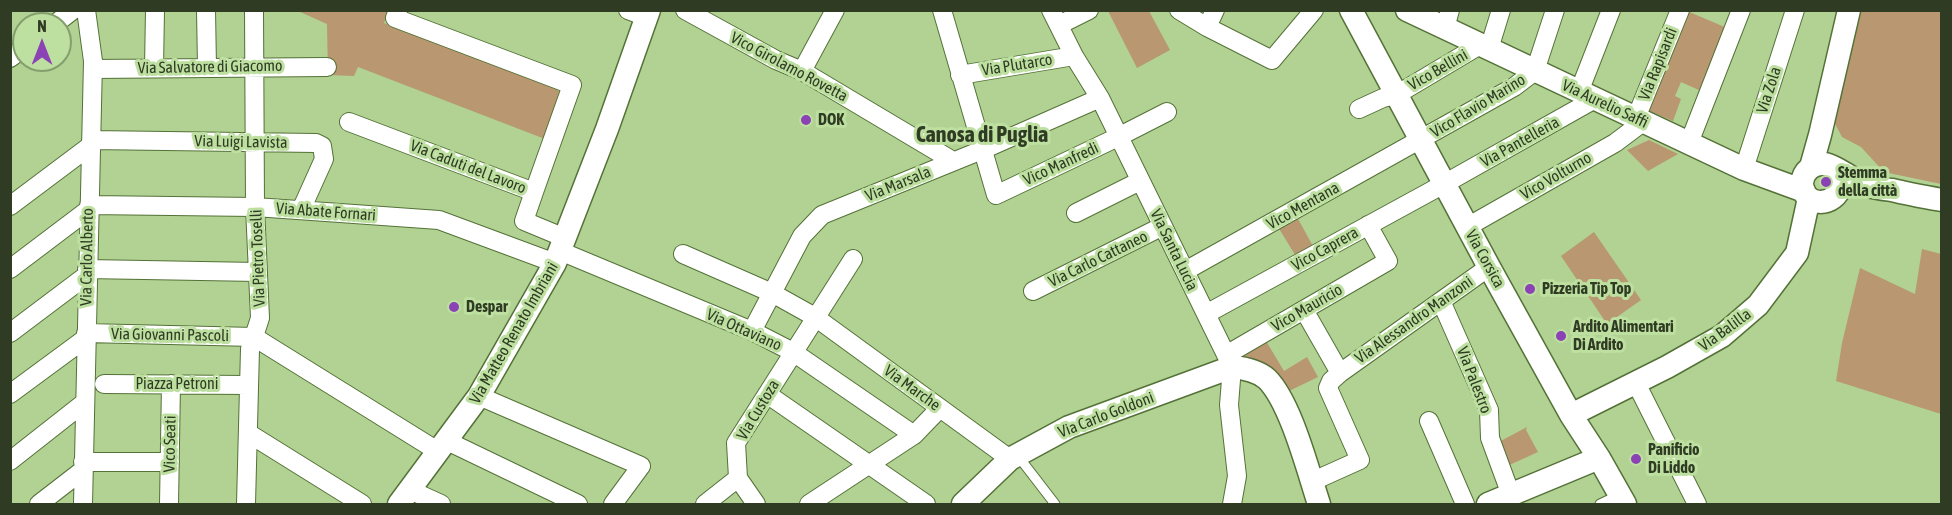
<!DOCTYPE html>
<meta charset="utf-8">
<style>
body{margin:0}
#map{position:relative;width:1952px;height:515px;overflow:hidden;background:#b1d293;font-family:"Asap Condensed",sans-serif}
canvas{display:block}
.frame{position:absolute;inset:0;border:12px solid #2f3c23;pointer-events:none}
.north{position:absolute;left:12px;top:12px;width:60px;height:60px;box-sizing:border-box;background:#bddfa0;border:2px solid #849e6e;border-radius:50%;rotate:0deg;font-size:16px;font-weight:700;line-height:24px;text-align:center;color:#2f3c23}
.north::after{content:'';display:block;margin:auto;width:21px;height:27px;background:#8a42b4;clip-path:polygon(50% 0,100% 100%,50% 72%,0 100%)}
</style>
<div id="map">
<canvas width="1952" height="515"></canvas>
<div class="frame"></div>
<div class="north">N</div>
</div>
<script>
const c = document.querySelector('canvas').getContext('2d');
c.lineJoin = 'round';
function paint(path, color) { c.fillStyle = color; c.fill(path, 'evenodd'); }
function trace(path, color, width, dash) { c.strokeStyle = color; c.lineWidth = width; c.lineCap = dash ? 'butt' : 'round'; c.setLineDash(dash || []); c.stroke(path); }
function drawText(font, color, halo, rows, align = 'center') {
  c.font = font + ' "Asap Condensed",sans-serif'; c.lineWidth = 6; c.setLineDash([]); c.textBaseline = 'middle'; c.strokeStyle = halo; c.fillStyle = color; for (const [text, x, y, turn = 0] of rows) {
    c.save(); c.translate(x, y); c.rotate((+turn || 0) * Math.PI / 180); c.textAlign = isNaN(turn) ? turn : align; if (halo) c.strokeText(text, 0, 0); c.fillText(text, 0, 0); c.restore();
  }
}
paint(new Path2D(`
 M298,11H388L384,23L557,89L559,92L545,139L358,67L354,76L328,75L327,24Z
 M1108,11H1149L1170,50L1137,68Z
 M1687,11L1727,28L1701,91L1681,82L1675,96L1681,99L1673,121L1647,110Z
 M1858,11H1941V184L1884,172L1861,147L1842,137L1834,122Z
 M1649,140L1678,154L1648,171L1627,150Z
 M1297,217L1314,248L1297,258L1278,227Z
 M1594,232L1641,300L1607,324L1561,256Z
 M1922,249L1941,254V414L1836,381L1842,343L1860,268L1915,294Z
 M1266,341L1284,371L1307,357L1318,377L1287,392C1276,368 1267,364 1243,357Z
 M1527,427L1526,430L1538,452L1505,467L1497,443Z`), '#b89771');
const service = new Path2D(`
 M1018,456L1055,504
 M1600,504L1619,495`);
const minor = new Path2D(`
 M206,10L207,67
 M628,10L647,17
 M685,10L776,60L802,71L953,161
 M942,10L996,195L1118,137L1167,112
 M1051,10L1074,56L1100,98L1232,367L1229,405L1237,476L1232,504
 M1179,10L1207,27L1272,60L1314,10
 M55,24L73,10
 M1059,25L1089,10
 M1207,27L1215,10
 M1445,28L1450,10
 M1489,49L1501,10
 M10,58L24,48
 M154,68L155,10
 M93,69L327,67
 M802,71L835,10
 M960,75L1074,56
 M1579,92L1611,10
 M1359,109L1383,98L1396,95L1480,45
 M1636,118L1680,10
 M349,122L534,192L572,85L395,18L398,10
 M91,140L316,143L322,146L324,159L301,210
 M1689,143L1741,10
 M1744,169L1795,10
 M534,192L524,221L565,238
 M89,205L255,207L439,220L555,263
 M10,206L90,146
 M1076,213L1140,181
 M1467,227L1615,143L1643,122
 M560,251L752,331L793,352L914,435
 M683,254L772,293L815,317L1010,459
 M10,269L88,210
 M87,269L258,272
 M1185,271L1514,87L1535,71L1555,10
 M1033,291L1163,226
 M1441,301L1489,410L1490,438L1511,495
 M1304,310L1340,373
 M1206,314L1444,184L1595,99
 M752,331L802,236L822,215L982,150L1100,98
 M10,333L87,275
 M86,333L254,337L439,452
 M1226,355L1388,261L1368,225
 M1636,383L1697,504
 M104,384L249,385
 M10,394L86,338
 M767,394L926,504
 M479,396L641,466L613,504
 M1429,421L1465,504
 M248,433L362,504
 M447,441L578,504
 M10,461L85,402
 M83,462H170
 M1311,482L1360,460L1328,388L1331,381L1340,373L1489,267
 M410,490L441,504
 M39,504L83,470
 M83,504L93,61L86,10
 M169,504L171,384
 M246,504L250,349L260,318L255,207L254,10
 M705,504L738,478
 M756,504L738,478L736,443L853,259
 M809,504L914,435L940,408`);
const tertiary = new Path2D(`
 M1351,10L1489,267L1571,415L1599,458L1625,504
 M1407,10L1744,169L1804,191
 M1811,167L1820,135L1849,10
 M1837,170L1841,184C1836,209 1802,207 1802,183C1803,171 1813,163 1824,164C1834,165 1854,180 1865,185C1873,188 1883,189 1892,190C1908,194 1925,197 1942,200
 M1571,415L1667,367L1722,336L1758,305L1797,253L1809,198
 M399,504L479,396L555,263L607,129L649,10
 M963,504L1010,459L1069,427L1232,367C1243,368 1258,371 1267,379C1291,403 1308,471 1319,504
 M1488,504L1599,458`);
trace(service, '#547237', 11);
trace(minor, '#547237', 20);
trace(tertiary, '#547237', 25);
trace(service, '#fff', 9);
trace(minor, '#fff', 18);
trace(tertiary, '#fff', 22);
for (const [x, y, r, color] of [
 [806,120,6,"#8a42b4"],
 [1826,182,6,"#8a42b4"],
 [1530,289,6,"#8a42b4"],
 [454,307,6,"#8a42b4"],
 [1561,336,6,"#8a42b4"],
 [1636,459,6,"#8a42b4"]
]) { const dot = new Path2D(); dot.arc(x, y, r, 0, 2 * Math.PI); c.fillStyle = color; c.fill(dot); trace(dot, '#bddfa0', 2); }
drawText('16px', '#2f3c23', '#bddfa0', [
 ["Via Rapisardi",1658,64,-68],
 ["Via Plutarco",1017,65,-9],
 ["Via Salvatore di Giacomo",210,67,-1],
 ["Vico Girolamo Rovetta",789,67,28],
 ["Vico Bellini",1438,70,-30],
 ["Via Zola",1769,90,-72],
 ["Via Aurelio Saffi",1605,104,25],
 ["Vico Flavio Marino",1478,106,-31],
 ["Via Luigi Lavista",241,142,1],
 ["Via Pantelleria",1520,142,-29],
 ["Vico Manfredi",1061,164,-25],
 ["Via Caduti del Lavoro",468,167,21],
 ["Vico Volturno",1556,176,-30],
 ["Via Marsala",898,184,-22],
 ["Vico Mentana",1303,206,-29],
 ["Via Abate Fornari",326,212,4],
 ["Vico Caprera",1325,249,-29],
 ["Via Santa Lucia",1174,250,64],
 ["Via Carlo Alberto",87,257,-89],
 ["Via Pietro Toselli",258,258,-92],
 ["Via Carlo Cattaneo",1098,259,-26],
 ["Via Corsica",1485,259,61],
 ["Vico Mauricio",1307,308,-30],
 ["Via Alessandro Manzoni",1414,320,-35],
 ["Via Ottaviano",744,330,24],
 ["Via Balilla",1725,330,-36],
 ["Via Matteo Renato Imbriani",514,333,-60],
 ["Via Giovanni Pascoli",170,335,1],
 ["Via Palestro",1474,380,69],
 ["Piazza Petroni",177,384],
 ["Via Marche",912,388,36],
 ["Via Custoza",758,410,-59],
 ["Via Carlo Goldoni",1106,415,-21],
 ["Vico Seati",170,444,-89]
]);
drawText('bold 16px', '#2f3c23', '#bddfa0', [
 ["DOK",818,120],
 ["Stemma",1838,173],
 ["della città",1838,191],
 ["Pizzeria Tip Top",1542,289],
 ["Despar",466,307],
 ["Ardito Alimentari",1573,327],
 ["Di Ardito",1573,345],
 ["Panificio",1648,450],
 ["Di Liddo",1648,468]
], 'left');
drawText('bold 22px', '#2f3c23', '#bddfa0', [
 ["Canosa di Puglia",982,135]
]);
</script>
